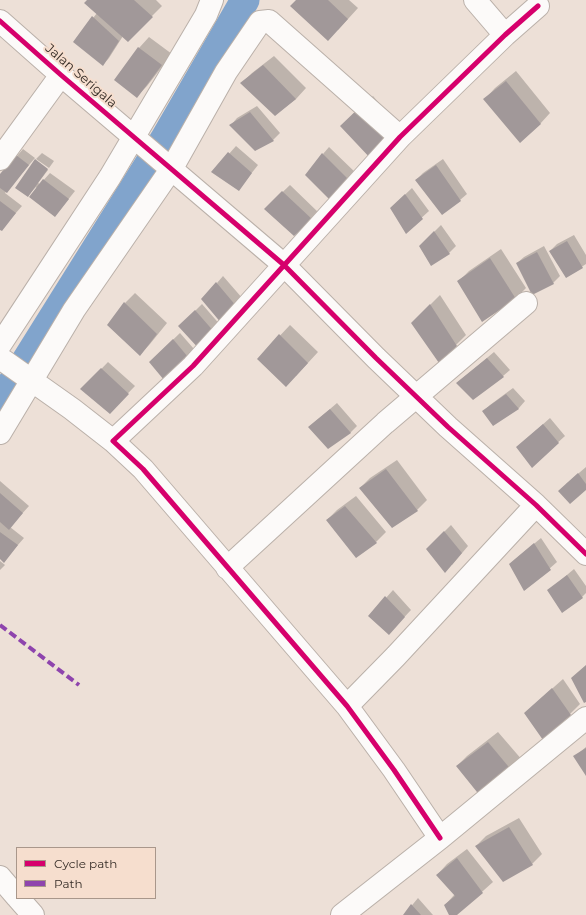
<!DOCTYPE html>
<style>
body{margin:0}
#map{position:relative;width:586px;height:915px;overflow:hidden;background:#ede0d7;font-family:Montserrat,sans-serif}
canvas{display:block}
.legend{position:absolute;left:16px;top:847px;width:140px;height:52px;box-sizing:border-box;background:#f6dece;border:1px solid #a9978b;margin:0;padding:5px 7px;list-style:none;font-size:12px;color:#352c26}
.legend li{display:flex;align-items:center;gap:8px;height:20px}
.legend b{width:20px;border:1px solid #a9978b}
</style>
<div id="map">
<canvas width="586" height="915"></canvas>
<ul class="legend">
<li><b style="height:5px;background:#d6006c"></b>Cycle path</li>
<li><b style="height:5px;background:#8e44ad"></b>Path</li>
</ul>
</div>
<script>
const c = document.querySelector('canvas').getContext('2d');
c.lineJoin = 'round';
function paint(path, color) { c.fillStyle = color; c.fill(path, 'evenodd'); }
function trace(path, color, width, dash) { c.strokeStyle = color; c.lineWidth = width; c.lineCap = dash ? 'butt' : 'round'; c.setLineDash(dash || []); c.stroke(path); }
function drawText(font, color, halo, rows, align = 'center') {
  c.font = font + ' Montserrat,sans-serif'; c.lineWidth = 4; c.setLineDash([]); c.textBaseline = 'middle'; c.strokeStyle = halo; c.fillStyle = color; for (const [text, x, y, turn = 0] of rows) {
    c.save(); c.translate(x, y); c.rotate((+turn || 0) * Math.PI / 180); c.textAlign = isNaN(turn) ? turn : align; if (halo) c.strokeText(text, 0, 0); c.fillText(text, 0, 0); c.restore();
  }
}
paint(new Path2D(`
 M88,0H156L162,6L128,40L123,36L109,58L103,65L75,41L97,13Z
 M297,0H349L358,8L338,30Z
 M149,37L172,54L147,86L137,96L115,80L139,48Z
 M274,56L306,88L296,99L275,115L242,83L252,73Z
 M516,71L550,113L540,124L485,99L495,88Z
 M373,96L402,130L352,115Z
 M257,106L280,133L273,140L231,125L237,118Z
 M236,146L258,165L239,189L213,172Z
 M329,147L358,175L341,196L323,154Z
 M23,149L35,158L5,193L22,206L1,230L0,229V176Z
 M42,153L54,161L49,168L36,159Z
 M443,159L467,194L460,200L416,180L423,173Z
 M35,161L48,170L38,183L40,184L50,173L75,191L55,216L36,187L27,196Z
 M290,185L319,213L312,219L265,209Z
 M412,188L429,211L406,232L391,208Z
 M441,225L456,246L449,253L420,246Z
 M574,235L586,255V264L566,277L550,251L557,244Z
 M544,246L560,276L553,283L517,263L524,257Z
 M501,249L526,288L515,299L459,281L469,271Z
 M223,276L243,299L228,316L217,283Z
 M135,293L167,323L150,344L140,355L125,303Z
 M440,295L466,335L439,362L412,323Z
 M202,304L222,327L207,343L180,326Z
 M290,325L318,352L296,376L258,359Z
 M180,333L194,349L164,379L150,362Z
 M494,352L510,370L503,376L457,383Z
 M108,362L135,386L110,412L82,389Z
 M513,388L525,401L519,408L493,424L484,411L490,405Z
 M337,403L357,426L350,433L309,427Z
 M550,418L565,436L532,466L524,441Z
 M397,460L427,500L417,510L392,527L360,488L370,478Z
 M586,467V489L566,484Z
 M0,481L29,506L10,527L24,538L4,561L0,558Z
 M356,496L386,532L376,542L327,520L337,510Z
 M451,525L468,546L452,565L427,549Z
 M541,538L557,562L525,590L517,558Z
 M0,561L5,565L0,570Z
 M574,569L586,586V593L582,597L548,591Z
 M393,590L411,610L395,627L370,616Z
 M563,679L580,704L570,714L536,703Z
 M498,732L523,761L512,771L457,766L467,756Z
 M586,747V774L575,756Z
 M519,818L542,854L532,864L476,846L486,836Z
 M467,849L493,882L456,915H451L445,905L455,894L437,875L447,864Z
 M418,898L433,915H404Z`), '#0003');
trace(new Path2D(`
 M0,402L164,140L245,0`), '#81a4cc', 29);
paint(new Path2D(`
 M87,0H134L153,17L128,42L84,3Z
 M296,0H328L348,19L328,41L290,6Z
 M92,16L119,41L103,66L73,42Z
 M138,47L162,65L137,98L114,80Z
 M263,65L296,99L275,116L240,83Z
 M506,81L541,124L520,143L483,99Z
 M362,105L392,141L372,160L340,126Z
 M250,112L274,141L255,151L229,125Z
 M228,152L252,173L239,191L211,172Z
 M322,153L352,183L334,204L305,175Z
 M16,155L29,165L7,193L0,188V174Z
 M35,159L48,169L28,197L15,188Z
 M436,165L461,201L442,215L415,180Z
 M43,179L69,199L55,217L29,197Z
 M282,191L313,220L294,236L264,209Z
 M405,194L423,219L406,234L390,208Z
 M0,201L16,213L2,231L0,230Z
 M434,231L450,254L431,266L419,246Z
 M567,241L583,268L566,278L549,251Z
 M537,252L554,284L532,295L516,263Z
 M490,258L516,299L482,322L457,281Z
 M216,282L237,307L222,324L201,299Z
 M124,302L157,334L140,356L107,325Z
 M430,304L457,346L439,363L411,323Z
 M195,310L216,334L201,351L178,326Z
 M279,334L308,363L286,387L257,359Z
 M173,339L188,357L164,380L149,362Z
 M487,358L504,377L473,400L456,383Z
 M101,368L129,394L110,414L80,389Z
 M506,394L519,409L493,426L482,411Z
 M330,409L351,433L328,449L308,427Z
 M543,424L559,443L532,468L516,447Z
 M386,469L418,511L392,528L359,488Z
 M578,473L586,484V490L570,504L558,491Z
 M0,493L23,513L9,530L0,522Z
 M345,506L377,543L356,558L326,520Z
 M444,531L462,553L445,573L426,549Z
 M0,532L18,545L4,563L0,559Z
 M534,543L551,570L524,591L509,564Z
 M567,575L583,598L562,613L547,590Z
 M385,596L405,617L389,635L368,616Z
 M586,665V702L584,703L571,678Z
 M552,688L571,715L543,740L524,713Z
 M488,742L513,772L481,797L456,766Z
 M586,748V776L573,756Z
 M509,827L533,865L503,882L475,846Z
 M457,858L483,893L457,915H449L444,905L455,896L436,875Z
 M411,904L421,915H403Z`), '#a19899');
const minor = new Path2D(`
 M475,0L505,35
 M0,21L61,75L284,265L376,358L448,427L536,505L586,554
 M0,159L61,75
 M0,345L110,177L206,15L212,0
 M0,358L72,409L113,441
 M0,433L74,310L172,168L226,72L260,22L269,21L400,137
 M227,568L385,423L526,303
 M347,706L396,656L536,505
 M440,838L394,770L347,706L143,469L113,441L193,366L400,137L505,35L538,6
 M0,877L17,897
 M18,898L33,915
 M342,915L440,838L586,718`);
trace(minor, '#bab0a9', 24);
trace(minor, '#fcfaf9', 22);
trace(new Path2D(`
 M0,625L79,685`), '#8e44ad', 4, [8, 4]);
trace(new Path2D(`
 M0,21L61,75L284,265L376,358L448,427L536,505L586,554
 M440,838L394,770L347,706L143,469L113,441L193,366L400,137L505,35L538,6`), '#d6006c', 5);
drawText('13px', '#352c26', '#f6dece', [
 ["Jalan Serigala",81,76,41]
]);
</script>
